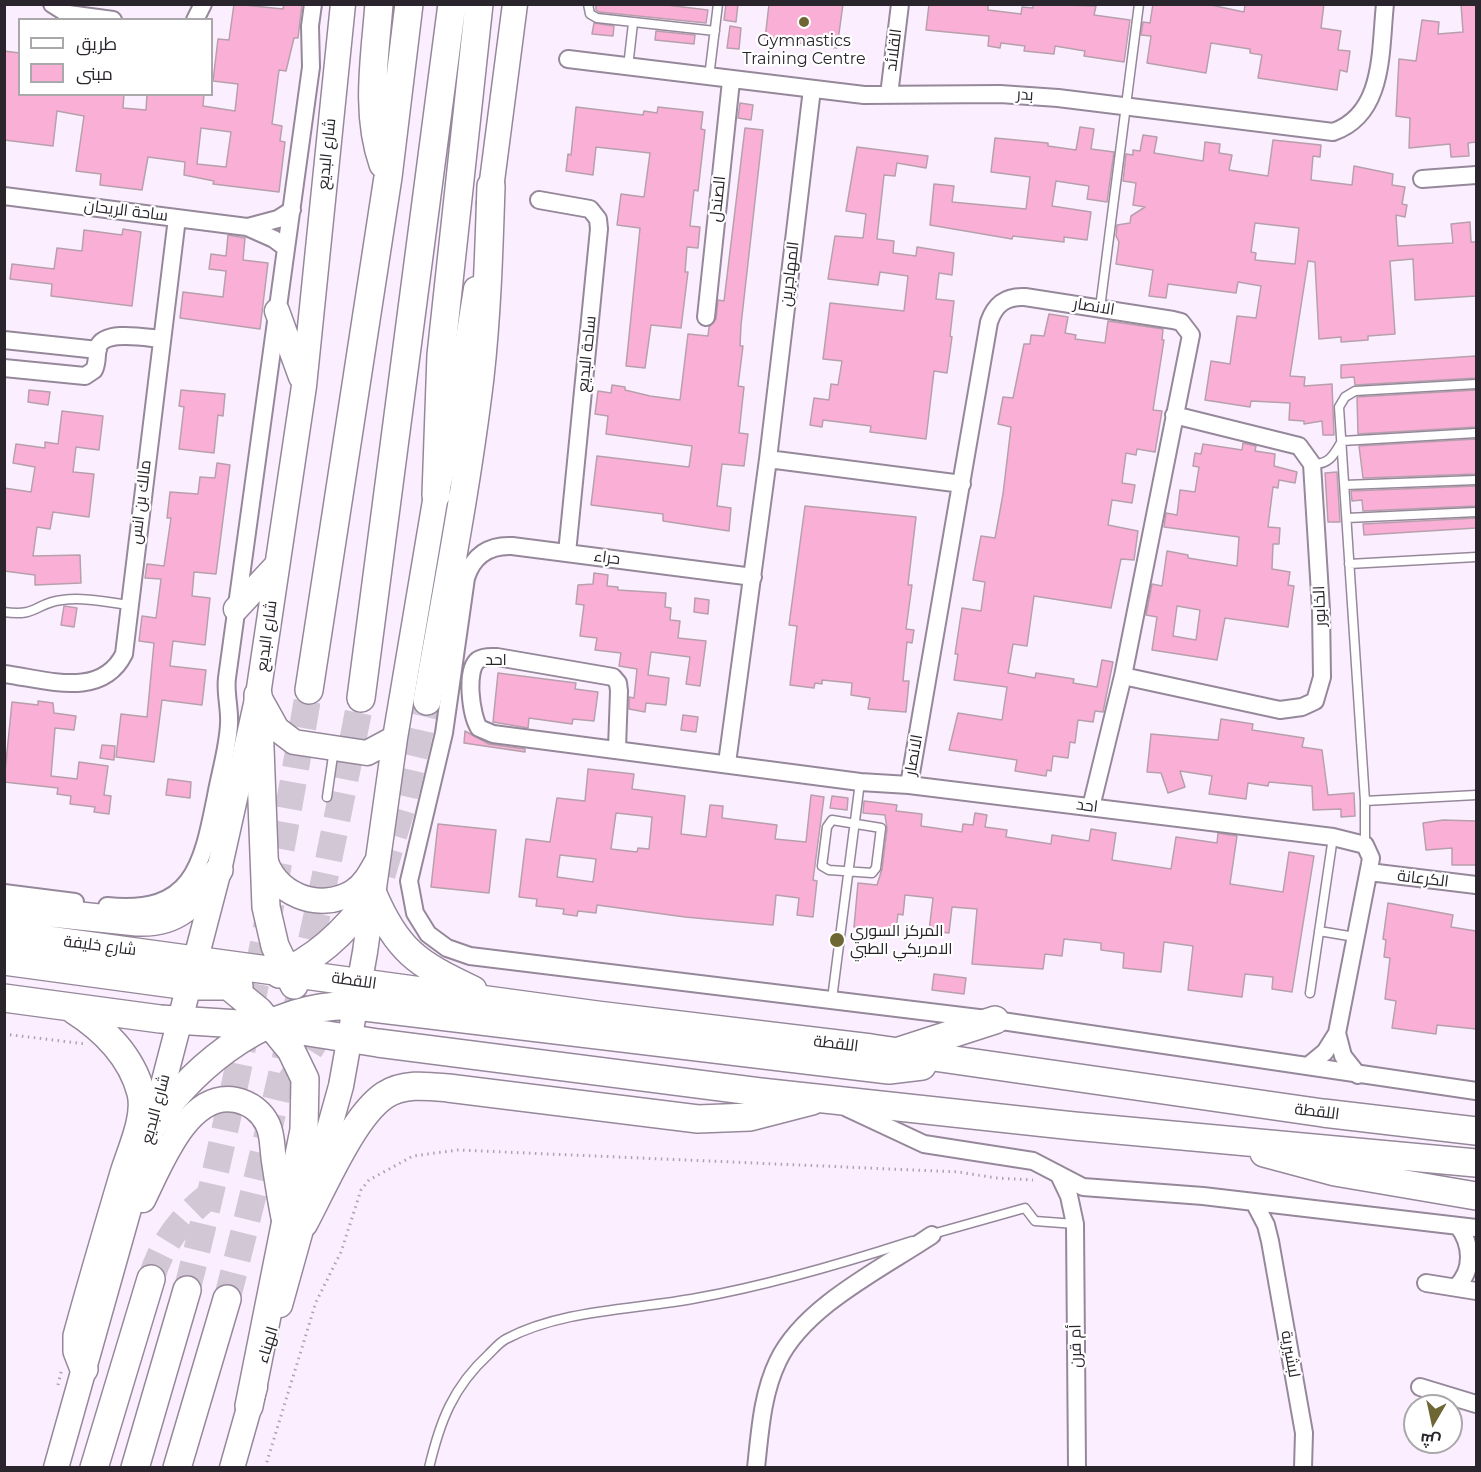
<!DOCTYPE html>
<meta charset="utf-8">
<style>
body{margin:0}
#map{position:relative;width:1481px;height:1472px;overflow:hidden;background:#fbefff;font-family:Montserrat,Cairo,sans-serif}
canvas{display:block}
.frame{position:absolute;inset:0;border:6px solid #2a252c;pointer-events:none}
.legend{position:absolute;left:18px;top:18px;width:195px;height:78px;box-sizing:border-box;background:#fff;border:2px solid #aaa8ab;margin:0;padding:8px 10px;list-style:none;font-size:18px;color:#2a252c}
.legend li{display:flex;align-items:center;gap:12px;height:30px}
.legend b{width:30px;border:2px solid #aaa8ab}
.north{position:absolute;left:1403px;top:1394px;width:60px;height:60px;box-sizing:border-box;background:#fff;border:2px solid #aaa8ab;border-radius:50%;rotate:189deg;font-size:16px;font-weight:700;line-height:24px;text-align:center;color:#2a252c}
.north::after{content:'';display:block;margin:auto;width:21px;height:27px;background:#6e6633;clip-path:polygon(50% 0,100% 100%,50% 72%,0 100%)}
</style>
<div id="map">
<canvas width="1481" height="1472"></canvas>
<div class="frame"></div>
<ul class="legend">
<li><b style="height:8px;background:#fff"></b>طريق</li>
<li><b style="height:16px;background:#faafd7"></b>مبنى</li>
</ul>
<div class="north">ش</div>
</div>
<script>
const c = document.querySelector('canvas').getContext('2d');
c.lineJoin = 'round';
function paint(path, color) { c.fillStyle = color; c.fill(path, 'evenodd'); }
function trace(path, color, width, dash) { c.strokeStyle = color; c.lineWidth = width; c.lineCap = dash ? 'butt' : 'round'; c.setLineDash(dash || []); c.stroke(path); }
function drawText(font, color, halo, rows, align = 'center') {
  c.font = font + ' Montserrat,Cairo,sans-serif'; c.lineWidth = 4.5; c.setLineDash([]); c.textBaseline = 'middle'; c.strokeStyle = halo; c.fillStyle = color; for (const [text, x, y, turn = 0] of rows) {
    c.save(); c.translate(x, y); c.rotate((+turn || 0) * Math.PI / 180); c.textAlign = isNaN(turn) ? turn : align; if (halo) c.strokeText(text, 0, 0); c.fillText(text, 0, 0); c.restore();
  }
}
const building = new Path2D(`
 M234,4L283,9L284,4H302L298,38H294L286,71L279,70L272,124L282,126L280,141L285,142L279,192L213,184L214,181L184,175L185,162L148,157L142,190L100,185L101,174L76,171L84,116L57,111L53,146L4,140V51L20,53V94H124L123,108L146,110L147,94H204L203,106L235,111L238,84L213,81L218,39L229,40ZM201,128L231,132L226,167L197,164Z
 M596,4H658L708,10L706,23L599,12L596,10Z
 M726,4H738L736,22L724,20Z
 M769,4H843L837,48L765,39Z
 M929,4H988V10L1021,14L1022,7L1033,8V4L1096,6L1094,15L1130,20L1124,62L1084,56L1085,51L1055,46L1054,54L1024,51L1025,46L1001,43L1000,48L988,46L989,36L926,30Z
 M1153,4H1206L1244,12L1245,4H1324L1321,28L1341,31L1338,50L1350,51L1347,72L1340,70L1337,90L1258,78L1262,55L1250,53V49L1211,43L1206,73L1147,63L1151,36L1141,35L1143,22L1150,23Z
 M1461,4H1476V142L1468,143L1469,156L1451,157L1450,144L1409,148L1410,118L1396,116L1399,59L1416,61L1422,20L1439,22L1438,34L1463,32Z
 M594,23L614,26L613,36L592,34Z
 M730,26L741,28L739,49L727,48Z
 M656,31L695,35L694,44L655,40Z
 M740,103L753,105L751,120L738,118Z
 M576,107L643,115L644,111L657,113L658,107L703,112L701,129L705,130L698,191L694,190L690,226L700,227L698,248L687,247L685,272H688L681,328L651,325L645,368L626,366L640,228L617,225L621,194L644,197L650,153L596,147L593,175L566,171L568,154L571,155Z
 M1080,127L1094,129L1091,149L1114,152L1107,202L1087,199L1089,186L1056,181L1052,206L1091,212L1087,240L1064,237V242L1013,236L1012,239L930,225L934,184L954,186L952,202L1026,209L1030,177L991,172L995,138L1048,143V146L1076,150Z
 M745,128L763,130L741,325L740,346H743L738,386L744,387L739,433L748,434L744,466L722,464L717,506L731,508L729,531L663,521V514L591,505L597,456L689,467L692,446L606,434L608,416L595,414L598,391L611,393L612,385L625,387V390L650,396L680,400L688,334L708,336L709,327L716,319L718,300L724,301Z
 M1143,135L1157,137L1154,153L1203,161L1205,142L1220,144L1219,153L1232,155L1229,170L1268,176L1273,140L1321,145L1320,157L1313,156L1311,180L1352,185L1354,166L1393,174L1392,185L1405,187L1402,204L1407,205L1405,217L1396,215L1398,246L1453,243L1451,224L1470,222L1471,242H1476V296L1415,300L1413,259L1390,261L1395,334L1368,336V340L1341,342V337L1319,339L1315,262L1308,261L1290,376L1305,377L1304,386L1332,384L1334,435H1323L1322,421L1304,424V421L1289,420L1290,403L1251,401L1250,407L1205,400L1211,361L1230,364L1237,316L1256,318L1261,286L1238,282L1236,293L1168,284L1166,298L1149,296L1153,270L1116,264L1119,242L1116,236L1117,225L1130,223L1131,216L1145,207L1133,205L1136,183L1123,181L1126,154L1133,155V150L1140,151ZM1255,223L1299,228L1295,264L1255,260L1256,253L1251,252Z
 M857,147L928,156L926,168L897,163L895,176L884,175L877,239L894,241L893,253L916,256L917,247L954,253L952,275L939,273L936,299L954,301L950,336L952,337L947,373L934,371L926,439L870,432L871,426L823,420L822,427L810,425L814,398L829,400L831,384L838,385L842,361L823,359L830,303L904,311L908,276L880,272L878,285L828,279L835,236L863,238L866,214L846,211Z
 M123,229L141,232L132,306L51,296L52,284L10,279L12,264L54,269L57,248L82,251L84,230L122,235Z
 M228,235L245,238L243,260L268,263L260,329L180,318L183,292L223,297L226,271L209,269L211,254L226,256Z
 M1049,314L1068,317L1065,333L1076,335L1075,339L1105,343L1108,321L1163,329L1162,340H1164L1153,410L1162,411L1155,452L1137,449L1136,455L1126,453L1122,483L1135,485L1132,503L1112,500L1108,525L1138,531L1134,560L1121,559L1111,608L1034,596L1027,646L1013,644L1008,673L1035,678L1036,673L1074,679L1073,683L1097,687L1102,660L1113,662L1103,712L1095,711L1093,722L1078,720L1075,743L1070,742L1068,758L1053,756L1051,771L1047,770L1046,776L1015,771L1017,760L949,750L958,713L1002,720L1007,687L954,680L958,654H955L962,608L981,611L985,582L973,580L975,568L981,536L995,538L1003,494L1011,427L998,424L1003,397L1013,398L1024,344H1030L1031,335L1044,336Z
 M1476,356V378L1355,385L1354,377L1341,378V365Z
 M29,390L50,392L48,405L28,402Z
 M181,390L225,394L223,416L218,415L214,453L179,449L184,407L179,406Z
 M1476,390V427L1358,434L1357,397Z
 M62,411L103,416L99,450L76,447L73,472L94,474L89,517L53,512L50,529L37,527L33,556L80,555L81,583L35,585V575L4,571V488L31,492L35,467L13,463L16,444L45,448V442L58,444Z
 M1476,439V474L1363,478L1359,446Z
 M1243,443L1256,446L1255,451L1275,454L1274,466L1297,472L1295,483L1279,480L1278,488L1273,487L1268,527L1280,528L1279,544H1273L1272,569L1290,572L1288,585L1294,586L1288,627L1225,618L1217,660L1152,650L1157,617L1146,615L1152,584L1162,586L1167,551L1188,555V558L1237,566L1239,537L1164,527L1166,513L1177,515L1180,490L1195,492L1199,467L1193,466L1195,453L1201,454L1203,444L1242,450ZM1177,606L1200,610L1196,640L1173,636Z
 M217,463L230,465L216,574L194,572L192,596L210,598L205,645L173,641L170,666L206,670L202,705L162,700L154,762L116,757L121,714L147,717L154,643L139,641L142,616L156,618L161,579L145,578L147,564L164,566L171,518H167L170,492L198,494L200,477L215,478Z
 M1337,472L1340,522H1328L1325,473Z
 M1476,486V506L1363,511L1362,500L1352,501L1351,491Z
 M805,506L916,517L908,585H912L906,629L914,630L912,643L907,642L903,681H909L906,712L868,709L870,698L851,695L852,683L822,680V684L815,683L814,688L790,685L797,626L789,625Z
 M1476,518V528L1364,535L1363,524Z
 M594,573L608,575L607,586L618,587V590L666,593L665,607L671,608L670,620L680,621L678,638L706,641L700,686L686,684L690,657L651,652L648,675L669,678L666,705L646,703L645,712L629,709V697L634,698L637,669L619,666L621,653L595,650L597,638L580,636L584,605L576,604L578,585L593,584Z
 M695,598L709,600L708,614L694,612Z
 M64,606L77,608L74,627L61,625Z
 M498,673L576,683L575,689L598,692L594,721L573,719L572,724L529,718L528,728L493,722Z
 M38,701L53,703L54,713L76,716L74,730L55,728L51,776L77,779L79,762L108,766L104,795L111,796L109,814L94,812L95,807L70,804L71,796L57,794L58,788L4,782L12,702L38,705Z
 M683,715L698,717L696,732L681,730Z
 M1221,719L1253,724L1252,730L1304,738L1302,747L1322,750L1328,795L1354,793L1355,816L1341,817V809L1313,810L1312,786L1269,782L1268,786L1248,783L1246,799L1209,794L1212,776L1180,771L1185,787L1168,793L1161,773L1147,772L1151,734L1218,740Z
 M465,731L489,744L525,749V752L464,743Z
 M102,745L115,746L114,760L100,758Z
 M588,769L634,774L632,789L685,796L681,834L706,837L710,805L723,806L722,818L777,825L775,839L806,842L811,795L824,797L813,880L817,881L813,917L797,915L799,898L776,895L773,925L685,917L597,905L596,913L578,911L577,916L563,914L564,909L536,906L537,899L519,897L526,839L550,842L557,798L585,801ZM616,813L652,817L649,849L638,848L637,852L611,849ZM560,855L596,859L593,882L557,877Z
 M168,779L191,782L190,798L166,795Z
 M832,796L848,798L847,810L830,808Z
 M864,801L897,805L896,811L922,814L921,826L962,832L963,824L973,825L975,813L987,815L985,827L1007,830L1006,837L1051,844L1052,835L1089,841L1091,829L1116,833L1112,860L1171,869L1176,837L1217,843L1218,833L1237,836L1230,884L1283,892L1289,852L1314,856L1292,992L1272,989L1273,977L1245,974L1242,997L1188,990L1193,946L1164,942L1161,972L1123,968L1124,953L1101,950V943L1064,939L1062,956L1045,954L1043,969L972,964L977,909L952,907L949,933L929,931L933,898L905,895L903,915L898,914L896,930L854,927L858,883L877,885L882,869L887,829L885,815L863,813Z
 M1443,820L1476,821V865H1452V848L1426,850L1423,823Z
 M438,824L496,830L489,893L431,887Z
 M1388,903L1453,915L1451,927L1476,931V1029L1437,1025L1436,1034L1392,1028L1396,1001L1385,999L1390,958L1384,957L1386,940L1383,939Z
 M934,974L966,978L964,994L932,990Z`);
paint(building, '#faafd7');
trace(building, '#b7a0ab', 1.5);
trace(new Path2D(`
 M382,875L402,808L427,701
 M288,1085L331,1015
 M151,1279C162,1243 182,1217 211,1194
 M187,1290C237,1092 275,891 309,690
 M227,1299C278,1100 322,900 361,698`), '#d1c7d5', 27, [27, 14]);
const service = new Path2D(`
 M588,4L590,14L597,18L715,31
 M628,67L633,23
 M709,77L718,4
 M1100,308L1139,4
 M1312,464C1329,465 1334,455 1342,441L1476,433
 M1345,485L1476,480
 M1347,518L1476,512
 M1349,564L1476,557
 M4,612C38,617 35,603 62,600C84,597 107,602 128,605
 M327,797L334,749
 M1365,801L1476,795
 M832,820L881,828L876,868L872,873L829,870L822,866L827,827Z
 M1365,845V801L1339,407L1345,397L1355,391L1476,384
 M1319,931L1355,937
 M1310,993L1333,837
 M832,999L860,782
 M929,1235L1025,1208L1035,1221L1075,1224
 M429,1468C440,1421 453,1387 489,1354C494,1349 500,1342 506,1339C563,1309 634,1310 697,1298C770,1285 841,1264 912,1241`);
const minor = new Path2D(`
 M52,4L68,14L113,20
 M195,20L203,4
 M568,59L864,95L1000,94L1058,98L1333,132C1385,114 1380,50 1385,4
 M889,95L900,4
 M1422,179L1476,175
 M4,196L247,227L274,239L286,248
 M539,200L590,209L598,219L599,229L567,553
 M248,227L278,219L292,210
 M706,317L731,81
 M4,340L98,350
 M4,368L85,376L94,370C98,362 96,355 98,347C105,329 147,338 162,339
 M768,459L962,484
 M753,577L512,546C489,545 473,555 466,578L444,733L409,881L415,913L428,934L447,948L470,956L995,1020L1476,1091
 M4,674C45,679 101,700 124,654L177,218
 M1123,676L1280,710L1302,707L1315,701L1322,677L1321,610L1312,464L1299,446L1174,415
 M617,749L619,691L618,683L613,677L497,657C491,657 484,656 478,660C465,670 471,715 479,728L493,734L860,782L909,785L1333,837L1365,845L1371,858L1370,864L1337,1033L1325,1052L1308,1066
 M727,763L768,459L812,89
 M909,785L989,322C995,304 1006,296 1025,297L1173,320L1181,322L1191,335L1123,676L1091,807
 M1369,872L1476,885
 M4,893L75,902
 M107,906C193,915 202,866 216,796C220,773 228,748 229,724C230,708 225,693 227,678L311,67L310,26L313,4
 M1337,1033L1343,1056L1358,1075
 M847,1108L924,1144L1033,1161L1083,1187L1203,1196L1476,1228
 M1059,1175L1069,1196L1075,1224L1077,1468
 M1254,1202L1266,1225L1270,1241L1304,1433L1303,1468
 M1426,1283L1476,1291
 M1456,1287C1474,1270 1472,1244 1458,1226
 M1420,1387L1476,1404
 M756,1468C760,1432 762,1394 778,1361C804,1306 883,1268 932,1235`);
const secondary = new Path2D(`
 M489,204L515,4
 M277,311L301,377
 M236,609L277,565
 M258,695L277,729L294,742L367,753L395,738
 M264,855C272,894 319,913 353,892C364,885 370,874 376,863
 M143,1200C160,1166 188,1090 236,1100C250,1103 262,1112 268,1125C273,1136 272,1149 274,1161C277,1181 280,1201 284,1220
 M280,1305L341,1086L365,952L395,738L436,495L456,413L476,289
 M56,1468L152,1127L219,870L258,695L304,386L343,4
 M232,1468L255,1387`);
const primary = new Path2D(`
 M258,695L266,907L275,946L294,985
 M373,894C397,951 418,964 473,990
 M4,908L137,922C179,924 195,902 219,870
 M4,934L597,1015L871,1048L1323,1113L1476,1131
 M4,961L188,986H239
 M198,961L259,1011L291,1050L305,1079L304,1130L249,1406
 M279,974C318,959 349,927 373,894
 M4,998L160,1019L270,1026L378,1043L760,1092L1074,1126L1476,1163
 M74,1010C104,1029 132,1057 141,1093C147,1117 131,1150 124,1173C108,1227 92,1281 77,1336V1351L84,1369
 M899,1051L995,1020
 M152,1127C197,1061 273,1002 356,1006L889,1070L922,1066
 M1264,1153L1335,1172L1476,1196
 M304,1223C323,1188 353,1116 385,1095C404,1083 427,1086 448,1088L698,1119L750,1117L812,1101`);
const trunk = new Path2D(`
 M379,4C375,57 365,113 383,164
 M436,495L441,355L479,4
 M309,690L388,177L409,4
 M361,698L452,4
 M427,701C446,593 467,486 480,377C487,314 489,250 491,186
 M94,1468L151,1279
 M135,1468L187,1290
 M177,1468L227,1299`);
trace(service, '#96889b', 11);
trace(minor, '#96889b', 20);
trace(secondary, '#96889b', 27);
trace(primary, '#96889b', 30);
trace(trunk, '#96889b', 30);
trace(new Path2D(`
 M4,1034L86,1044
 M58,1385L62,1368
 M265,1468L316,1302L341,1252L361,1190L369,1180L413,1156L458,1150L959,1172L996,1178L1033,1180`), '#aca3af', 3, [1.5, 4.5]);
trace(service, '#fff', 8);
trace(minor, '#fff', 16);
trace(secondary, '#fff', 24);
trace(primary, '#fff', 27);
trace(trunk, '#fff', 27);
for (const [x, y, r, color] of [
 [804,22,6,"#6e6633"],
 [837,940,8,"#6e6633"]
]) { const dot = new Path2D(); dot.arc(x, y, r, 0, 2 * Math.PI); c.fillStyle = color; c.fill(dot); trace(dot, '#fff', 2); }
drawText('16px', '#2a252c', '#fff', [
 ["Gymnastics",804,41],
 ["Training Centre",804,59],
 ["المركز السوري",850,931,"left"],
 ["الامريكي الطبي",850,949,"left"]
]);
drawText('16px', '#2a252c', '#fff', [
 ["القلائد",894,50,-83],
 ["بدر",1025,95,3],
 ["شارع البديع",327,154,-84],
 ["الصندل",718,199,-84],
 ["ساحة الريحان",126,211,7],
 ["المهاجرين",790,274,-83],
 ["الانصار",1094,307,9],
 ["ساحة البديع",587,354,-84],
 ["مالك بن انس",141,502,-83],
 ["حراء",607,558,7],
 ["الخابور",1320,606,-92],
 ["شارع البديع",267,636,-82],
 ["احد",496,660],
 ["الانصار",914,755,-80],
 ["احد",1087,806,7],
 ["الكرعانة",1423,879,7],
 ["شارع خليفة",100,946,7],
 ["اللقطة",354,981,8],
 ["اللقطة",836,1044,7],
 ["شارع البديع",156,1109,-75],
 ["اللقطة",1317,1112,7],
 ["الهناء",268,1345,-73],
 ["أم قرن",1076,1346,-91],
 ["لبشيرية",1290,1354,80]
]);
</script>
